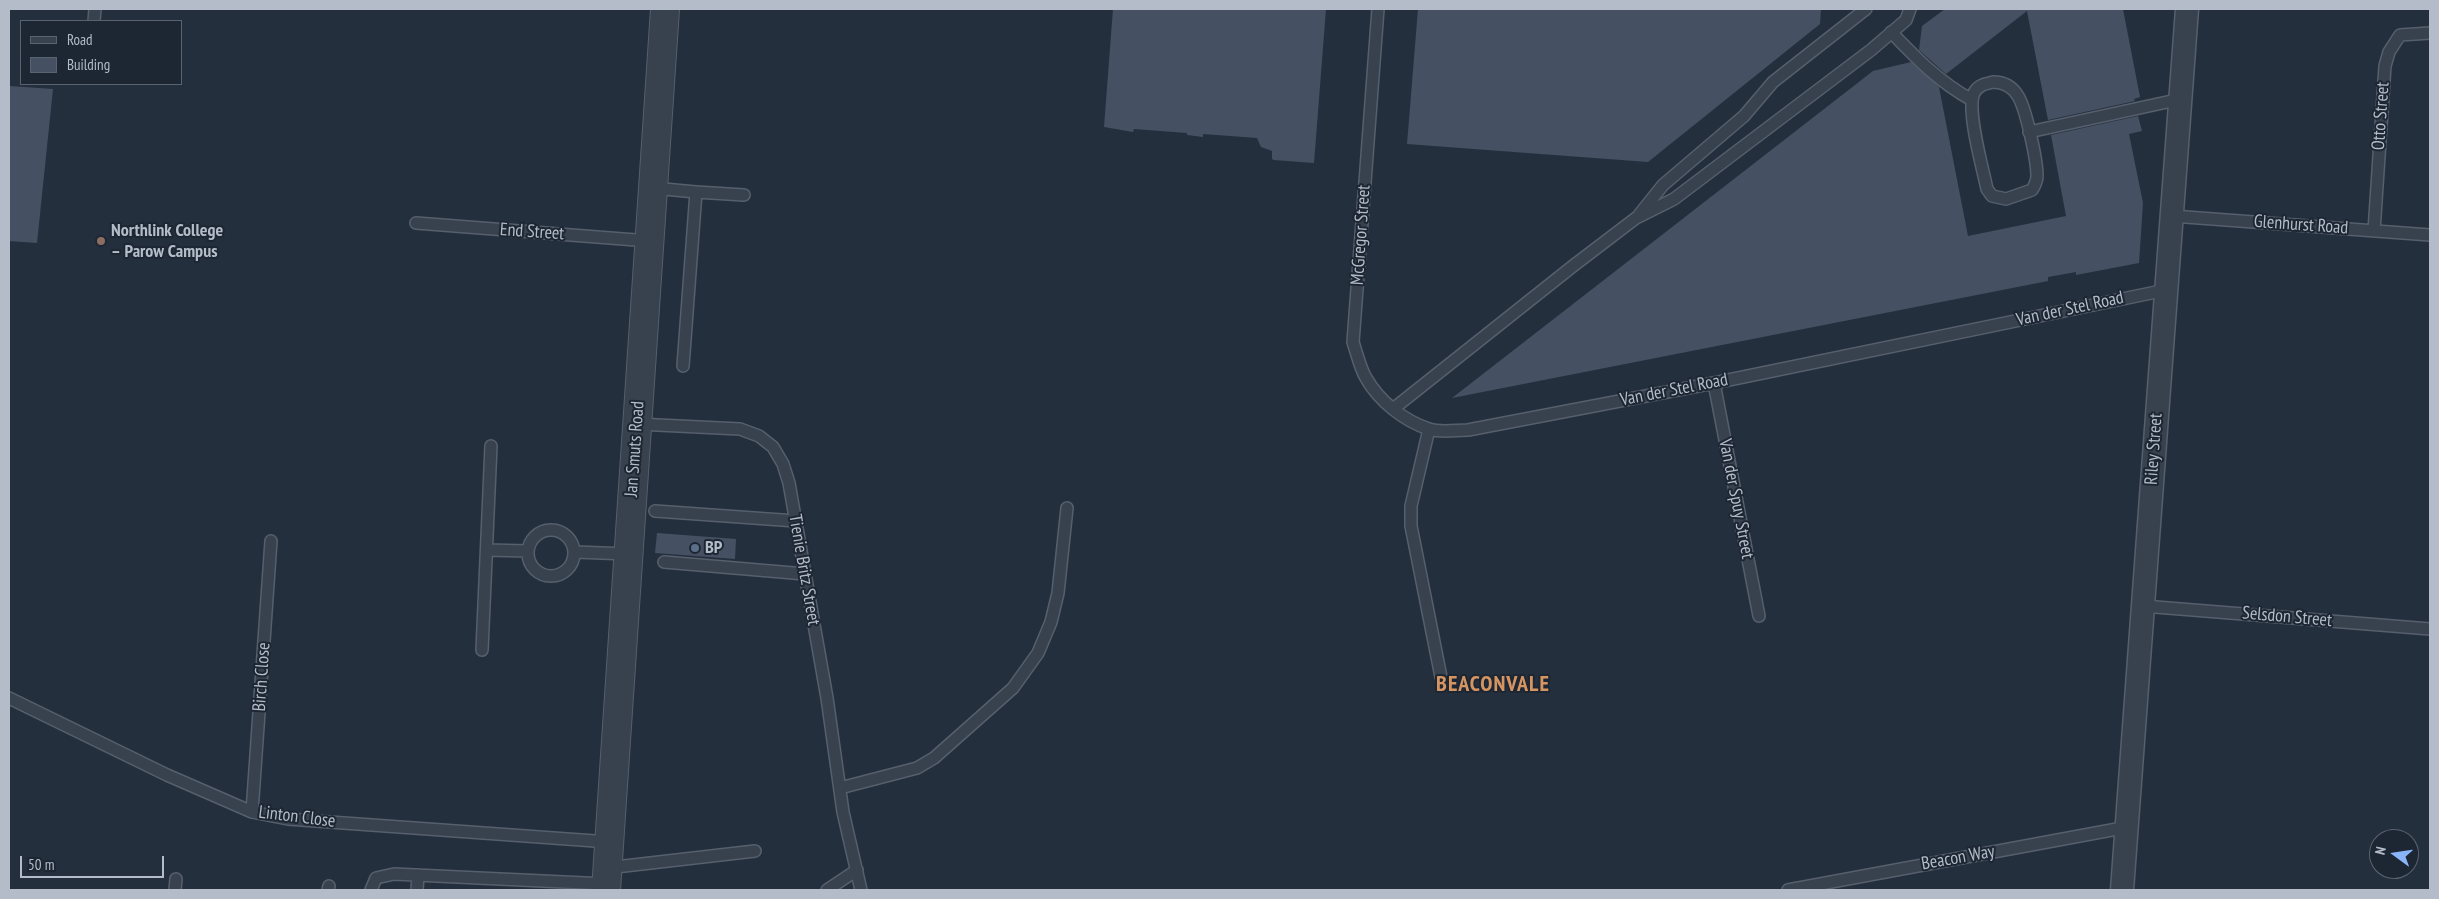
<!DOCTYPE html>
<meta charset="utf-8">
<style>
body{margin:0}
#map{position:relative;width:2439px;height:899px;overflow:hidden;background:#242f3e;font-family:"PT Sans Narrow",sans-serif}
canvas{display:block}
.frame{position:absolute;inset:0;border:10px solid #b4bcc9;pointer-events:none}
.legend{position:absolute;left:20px;top:20px;width:162px;height:65px;box-sizing:border-box;background:#1d2633;border:1px solid #59626f;margin:0;padding:6px 9px;list-style:none;font-size:15px;color:#b4bcc9}
.legend li{display:flex;align-items:center;gap:10px;height:25px}
.legend b{width:25px;border:1px solid #59626f}
.north{position:absolute;left:2369px;top:829px;width:50px;height:50px;box-sizing:border-box;background:#1d2633;border:1px solid #59626f;border-radius:50%;rotate:284deg;font-size:14px;font-weight:700;line-height:20px;text-align:center;color:#b4bcc9}
.north::after{content:'';display:block;margin:auto;width:18px;height:22px;background:#8ab4f8;clip-path:polygon(50% 0,100% 100%,50% 72%,0 100%)}
.scale{position:absolute;left:20px;top:856px;width:144px;height:22px;box-sizing:border-box;border:2px solid #b4bcc9;border-top:0;padding-left:6px;font-size:15px;line-height:18px;white-space:nowrap;color:#b4bcc9;-webkit-text-stroke:4px #1d2633;paint-order:stroke}
</style>
<div id="map">
<canvas width="2439" height="899"></canvas>
<div class="frame"></div>
<ul class="legend">
<li><b style="height:6px;background:#38414e"></b>Road</li>
<li><b style="height:14px;background:#455162"></b>Building</li>
</ul>
<div class="north">N</div>
<div class="scale">50 m</div>
</div>
<script>
const c = document.querySelector('canvas').getContext('2d');
c.lineJoin = 'round';
function paint(path, color) { c.fillStyle = color; c.fill(path, 'evenodd'); }
function trace(path, color, width, dash) { c.strokeStyle = color; c.lineWidth = width; c.lineCap = dash ? 'butt' : 'round'; c.setLineDash(dash || []); c.stroke(path); }
function drawText(font, color, halo, rows, align = 'center') {
  c.font = font + ' "PT Sans Narrow",sans-serif'; c.lineWidth = 4; c.setLineDash([]); c.textBaseline = 'middle'; c.strokeStyle = halo; c.fillStyle = color; for (const [text, x, y, turn = 0] of rows) {
    c.save(); c.translate(x, y); c.rotate((+turn || 0) * Math.PI / 180); c.textAlign = isNaN(turn) ? turn : align; if (halo) c.strokeText(text, 0, 0); c.fillText(text, 0, 0); c.restore();
  }
}
paint(new Path2D(`
 M1113,9H1326L1314,163L1274,160L1272,159V151L1261,147L1257,138L1203,134V137L1187,135V133L1134,129L1133,132L1104,127Z
 M1418,9H1821L1820,24L1648,162L1407,144Z
 M1945,9H2123L2140,97L2134,99L2135,101L2048,120L2027,11L1946,74L1919,50L1922,26Z
 M1911,62L1939,87L1968,236L2066,216L2051,135L2138,116L2142,131L2129,134L2143,203L2139,263L2076,275V272L2048,277V281L1452,398L1873,71Z
 M9,86L53,89L37,243L9,241Z
 M657,533L736,539L735,559L655,553Z`), '#455162');
const service = new Path2D(`
 M1378,9L1353,342C1357,354 1360,368 1366,378C1379,401 1404,421 1429,429C1441,433 1455,430 1468,430L1714,383L2166,290
 M94,21L95,9
 M1891,32C1917,59 1939,82 1972,100
 M1993,82C2004,82 2012,86 2018,96C2026,109 2037,160 2037,176C2037,181 2035,185 2032,190L2006,199L1992,196L1987,189C1983,169 1966,110 1974,93C1978,85 1985,84 1993,82Z
 M2029,132L2181,99
 M653,188L696,192L683,366
 M696,192L744,195
 M1639,215L1663,185L1744,116L1773,82L1866,9
 M2172,216L2430,235
 M416,223L649,241
 M2374,231L2385,66L2389,52L2400,35L2430,33
 M1714,383L1759,616
 M1393,409L1573,266L1636,218L1674,199L1871,50L1906,20L1910,9
 M637,424L740,429L759,436L773,447L783,464L789,483L827,698L843,812L861,890
 M1429,429L1411,506V526L1441,677
 M655,511L796,521
 M528 553a23 23 0 1 1 46 0a23 23 0 1 1-46 0Z
 M487,550L528,551
 M575,552L628,554
 M664,562L805,574
 M2143,606L2430,629
 M482,650L491,446
 M9,698L167,775L252,812L288,819L609,842
 M840,788L917,768L934,758L1013,688L1038,653L1051,622L1058,593L1067,508
 M252,812L271,541
 M607,868L755,851
 M175,890L176,879
 M328,890L329,886
 M371,890L376,878L394,874L606,884
 M417,890L418,875
 M827,890L857,870
 M1788,890L2128,827`);
const minor = new Path2D(`
 M2122,890L2187,9`);
const tertiary = new Path2D(`
 M606,890L665,9`);
trace(service, '#565f6c', 14);
trace(minor, '#565f6c', 25);
trace(tertiary, '#565f6c', 30);
trace(service, '#38414e', 11);
trace(minor, '#38414e', 22);
trace(tertiary, '#38414e', 28);
for (const [x, y, r, color] of [
 [101,241,5,"#8d6e63"],
 [695,548,5,"#5c6f8a"]
]) { const dot = new Path2D(); dot.arc(x, y, r, 0, 2 * Math.PI); c.fillStyle = color; c.fill(dot); trace(dot, '#1d2633', 2); }
drawText('18px', '#b4bcc9', '#1d2633', [
 ["Otto Street",2381,116,-86],
 ["Glenhurst Road",2301,225,4],
 ["End Street",532,232,4],
 ["McGregor Street",1361,235,-86],
 ["Van der Stel Road",2070,309,-12],
 ["Van der Stel Road",1674,390,-11],
 ["Jan Smuts Road",635,449,-86],
 ["Riley Street",2154,449,-86],
 ["Van der Spuy Street",1736,499,79],
 ["Tienie Britz Street",804,570,80],
 ["Selsdon Street",2287,617,5],
 ["Birch Close",262,677,-86],
 ["Linton Close",297,817,7],
 ["Beacon Way",1958,858,-10]
]);
drawText('bold 18px', '#b4bcc9', '#1d2633', [
 ["Northlink College",111,231],
 ["– Parow Campus",111,252],
 ["BP",705,548]
], 'left');
c.letterSpacing = '1px';
drawText('bold 22px', '#d59563', '#1d2633', [
 ["BEACONVALE",1493,685]
]);
c.letterSpacing = '0px';
</script>
